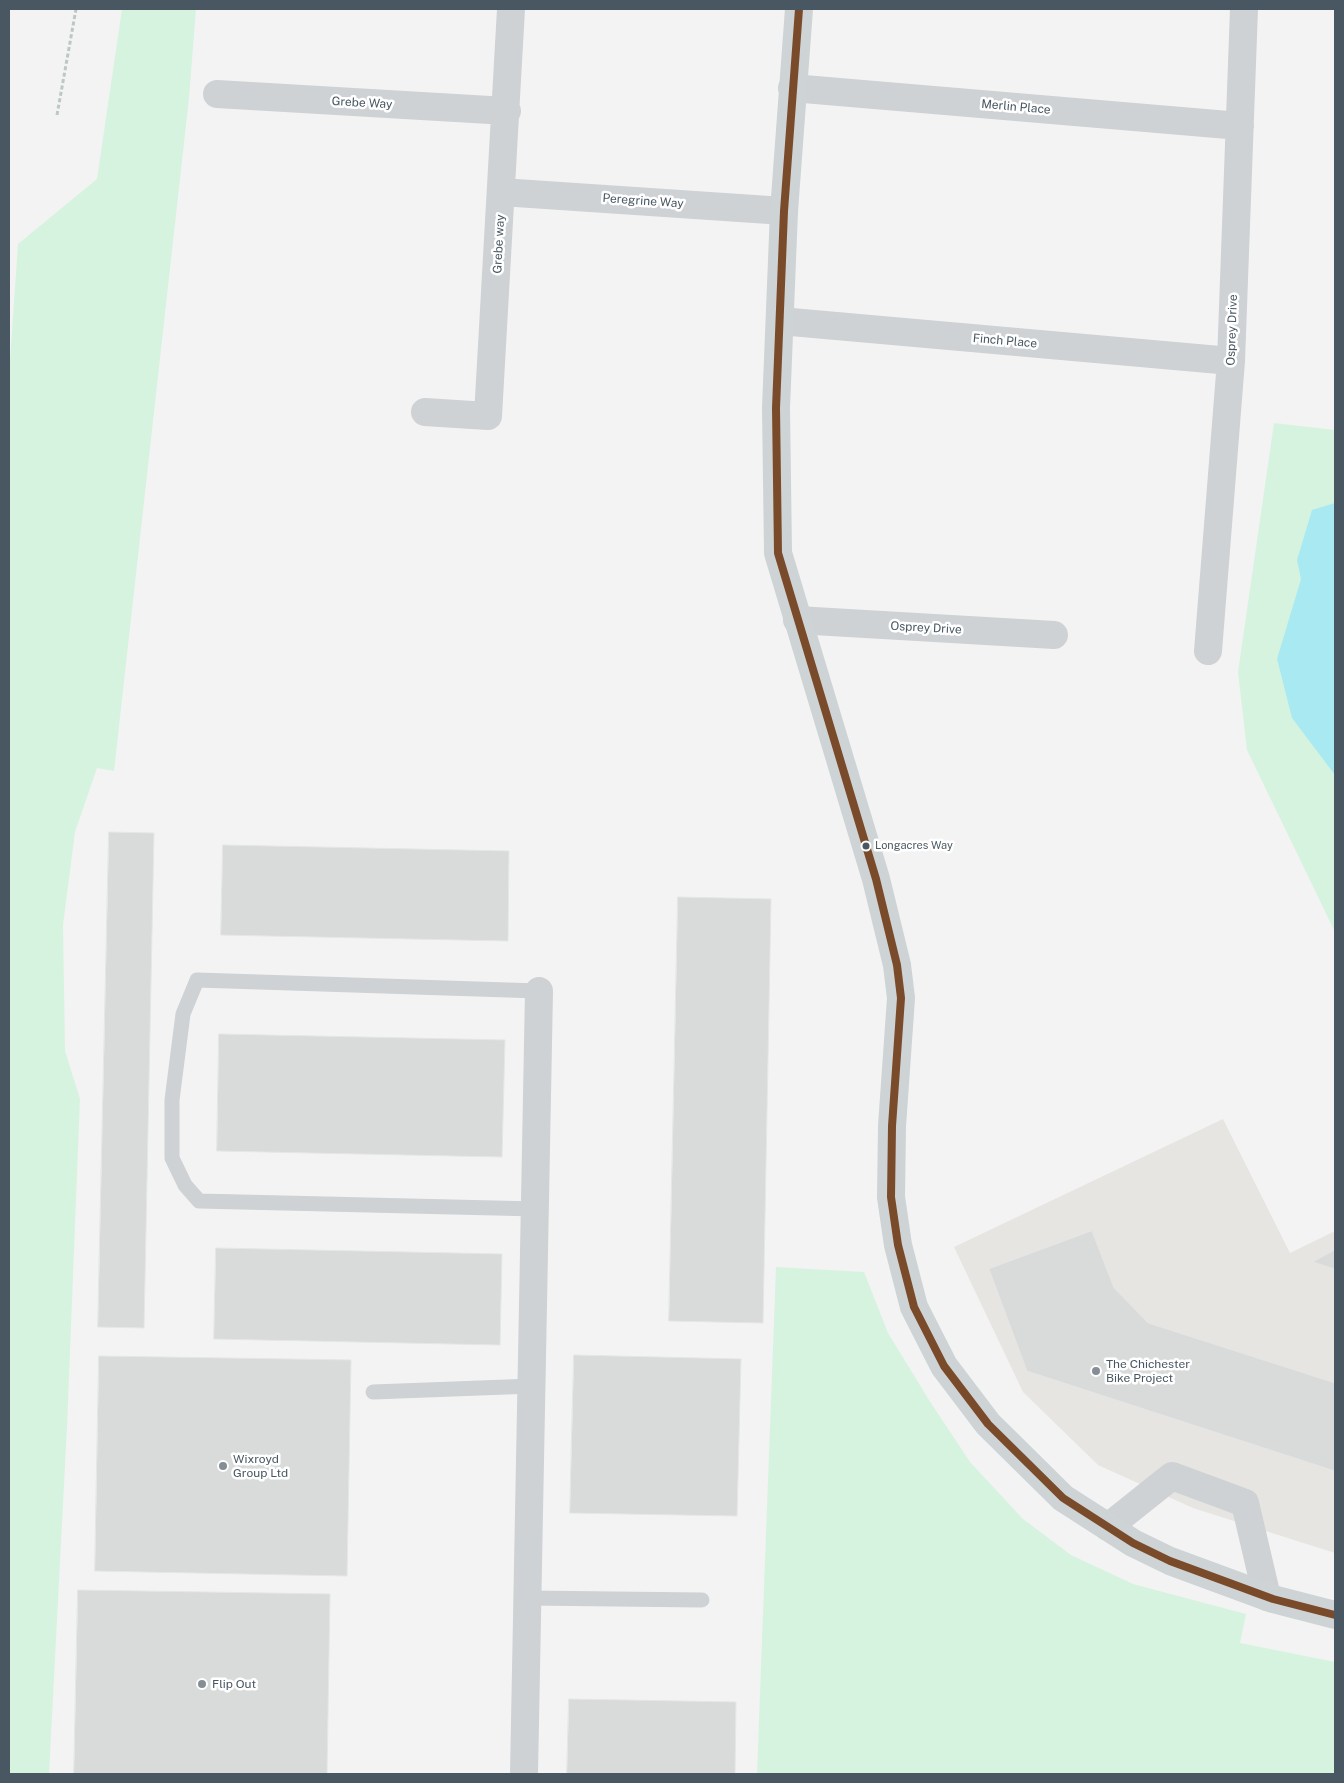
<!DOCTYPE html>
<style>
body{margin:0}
#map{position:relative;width:1344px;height:1783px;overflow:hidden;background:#f3f3f3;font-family:"Public Sans",sans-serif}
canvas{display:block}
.frame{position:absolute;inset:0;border:10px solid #485761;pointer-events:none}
</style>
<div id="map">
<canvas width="1344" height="1783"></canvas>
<div class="frame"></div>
</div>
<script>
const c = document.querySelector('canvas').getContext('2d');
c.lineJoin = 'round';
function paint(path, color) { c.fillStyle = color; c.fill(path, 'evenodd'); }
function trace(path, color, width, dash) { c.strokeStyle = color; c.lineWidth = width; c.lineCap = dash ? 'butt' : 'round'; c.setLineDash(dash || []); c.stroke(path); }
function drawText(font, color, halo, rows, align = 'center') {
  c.font = font + ' "Public Sans",sans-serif'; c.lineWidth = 5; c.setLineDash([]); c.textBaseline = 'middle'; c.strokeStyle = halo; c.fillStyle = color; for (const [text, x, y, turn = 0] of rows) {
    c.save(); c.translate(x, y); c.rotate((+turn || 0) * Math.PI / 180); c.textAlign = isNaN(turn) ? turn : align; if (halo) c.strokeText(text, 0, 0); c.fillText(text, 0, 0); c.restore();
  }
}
paint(new Path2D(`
 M1223,1119L1290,1253L1335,1231V1553L1193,1508L1098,1465L1023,1392L954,1247Z`), '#e7e5e1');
paint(new Path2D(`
 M122,9H196L189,98L114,771L97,768L75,832L63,925L65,1051L80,1099L67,1427L49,1774H9V375L18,244L97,179Z
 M1274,423L1335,430V932L1247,750L1238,672Z
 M776,1267L864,1272L888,1333L929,1400L970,1462L1023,1519L1071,1555L1133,1584L1246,1614L1240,1643L1335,1662V1774H757Z`), '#d6f3df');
paint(new Path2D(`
 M1335,503V775L1292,718L1277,659L1301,579L1297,560L1312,510Z`), '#a9eaf2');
const building = new Path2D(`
 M109,832L154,833L144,1328L98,1327Z
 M223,845L509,851L508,941L221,935Z
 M678,897L771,899L763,1323L669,1321Z
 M219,1034L505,1040L502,1157L217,1151Z
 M1092,1231L1114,1288L1148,1323L1335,1383V1471L1027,1371L989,1269Z
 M216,1248L502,1254L500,1345L214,1339Z
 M1335,1250V1269L1313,1262Z
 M574,1355L741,1359L737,1516L570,1513Z
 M99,1356L351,1360L347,1576L95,1571Z
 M78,1590L330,1594L327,1774H74Z
 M569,1699L736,1702L735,1774H567Z`);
paint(building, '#d9dbdb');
trace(building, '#e4e5e5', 1);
trace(new Path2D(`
 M57,115L76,9`), '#bcc8c3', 3, [4, 2.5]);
trace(new Path2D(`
 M537,1209L199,1201L185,1185L172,1158V1100L183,1014L197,980L539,991
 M373,1392L533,1386
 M528,1598L702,1600`), '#ced2d4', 15);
trace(new Path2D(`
 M792,88L1240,126
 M217,94L507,111
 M501,192L784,211
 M780,321L1231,361
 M425,412L488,416L511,9
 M797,620L1054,635
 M1208,651L1231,361L1244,9
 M1108,1527L1172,1476L1245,1503L1267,1597
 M524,1774L539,991`), '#ced2d4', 28);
trace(new Path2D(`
 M799,9L784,211L776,408L778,553L876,879L897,965L901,998L892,1126L891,1197L898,1245L914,1307L944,1366L988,1424L1063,1498L1133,1543L1170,1561L1273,1599L1335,1615`), '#ced3d5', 28);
trace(new Path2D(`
 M799,9L784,211L776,408L778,553L876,879L897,965L901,998L892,1126L891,1197L898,1245L914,1307L944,1366L988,1424L1063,1498L1133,1543L1170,1561L1273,1599L1335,1615`), '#7a4b2a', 8);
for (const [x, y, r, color] of [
 [866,846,4.5,"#485761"],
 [1096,1371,5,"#848e94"],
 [223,1466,5,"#848e94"],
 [202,1684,5,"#848e94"]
]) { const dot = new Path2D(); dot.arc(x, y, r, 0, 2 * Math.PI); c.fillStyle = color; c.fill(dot); trace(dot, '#fff', 2); }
drawText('11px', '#485761', '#fff', [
 ["Longacres Way",875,846]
], 'left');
drawText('12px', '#485761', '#fff', [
 ["Grebe Way",362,103,3],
 ["Merlin Place",1016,107,5],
 ["Peregrine Way",643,201,4],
 ["Grebe way",499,244,-87],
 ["Osprey Drive",1232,330,-88],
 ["Finch Place",1005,341,5],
 ["Osprey Drive",926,628,3]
]);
drawText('12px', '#485761', '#fff', [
 ["The Chichester",1106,1364],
 ["Bike Project",1106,1378],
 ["Wixroyd",233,1459],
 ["Group Ltd",233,1473],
 ["Flip Out",212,1684]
], 'left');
</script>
